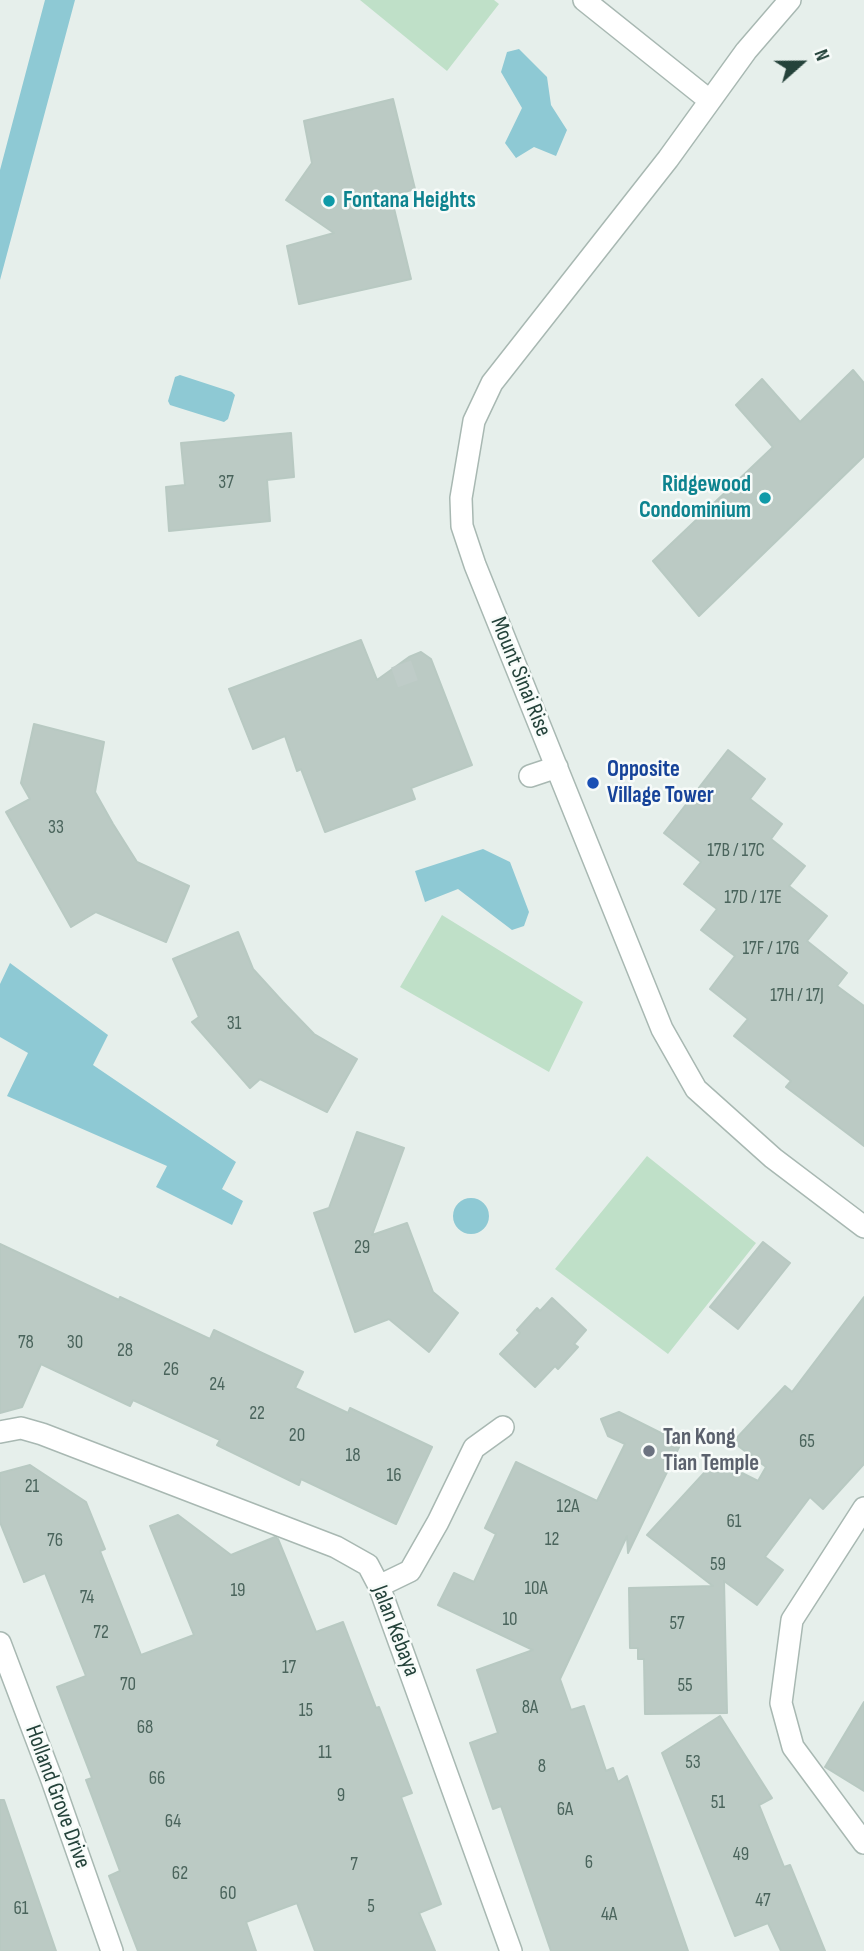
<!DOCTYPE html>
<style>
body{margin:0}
#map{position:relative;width:864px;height:1951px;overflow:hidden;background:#e6efeb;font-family:"Sofia Sans Condensed",sans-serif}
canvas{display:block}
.north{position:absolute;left:766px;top:28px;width:70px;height:70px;-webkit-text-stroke:5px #f7fbf9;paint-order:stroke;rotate:69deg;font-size:19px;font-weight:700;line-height:28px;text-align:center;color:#24423a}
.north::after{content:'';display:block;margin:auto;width:24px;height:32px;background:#24423a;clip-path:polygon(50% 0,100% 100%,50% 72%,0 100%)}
</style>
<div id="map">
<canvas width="864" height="1951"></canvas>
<div class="north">N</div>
</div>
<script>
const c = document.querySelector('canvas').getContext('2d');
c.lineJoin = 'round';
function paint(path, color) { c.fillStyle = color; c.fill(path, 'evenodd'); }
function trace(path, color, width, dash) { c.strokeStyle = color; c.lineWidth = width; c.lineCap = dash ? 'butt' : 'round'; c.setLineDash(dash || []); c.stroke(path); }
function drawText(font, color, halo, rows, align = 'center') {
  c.font = font + ' "Sofia Sans Condensed",sans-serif'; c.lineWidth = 5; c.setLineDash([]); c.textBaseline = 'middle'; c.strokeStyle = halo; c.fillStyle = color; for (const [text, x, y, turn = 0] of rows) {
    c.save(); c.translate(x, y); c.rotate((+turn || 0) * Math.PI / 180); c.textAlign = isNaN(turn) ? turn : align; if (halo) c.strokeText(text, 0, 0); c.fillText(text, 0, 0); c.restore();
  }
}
paint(new Path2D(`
 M360,0H494L499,4L447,71Z
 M442,915L583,1002L549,1072L400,987Z
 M647,1156L756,1243L668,1354L555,1269Z`), '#bfe0c8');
paint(new Path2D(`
 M45,0H75L0,280V170Z
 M519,49L547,77L551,105L567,130L556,156L534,147L516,158L505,143L522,108L501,72L507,52Z
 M180,375L232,392L235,395L228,419L224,422L170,405L168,401L175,377Z
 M483,849L510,862L529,912L524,926L512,930L458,889L425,902L415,871Z
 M10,963L108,1035L93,1065L236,1162L222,1189L243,1201L232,1225L156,1187L167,1166L7,1096L28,1053L0,1037V984Z
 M453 1216a18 18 0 1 1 36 0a18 18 0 1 1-36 0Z`), '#8ec9d4');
const building = new Path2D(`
 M393,99L415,189L391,196L411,279L299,304L287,246L334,233L286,200L312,163L304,121Z
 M853,370L864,383V456L699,616L653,561L773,447L736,405L762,379L800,422Z
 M291,433L294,477L267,480L270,521L169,531L166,487L185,485L181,443Z
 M361,640L377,680L409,657L421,652L431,659L472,765L411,788L415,799L325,832L301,769L297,771L285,736L253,749L229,689Z
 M34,724L104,742L95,792L113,824L137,862L189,886L166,942L96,912L71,927L6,812L30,799L21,783Z
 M728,750L765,779L750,799L782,824L771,839L805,866L789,886L827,916L807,941L847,973L837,986L864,1006V1146L786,1087L791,1081L734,1036L748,1019L710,989L735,956L701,930L717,909L684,884L701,862L664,833Z
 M238,932L253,969L283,1002L314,1034L357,1059L327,1112L260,1079L250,1088L192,1022L199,1017L173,959Z
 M357,1132L404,1148L372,1235L407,1223L433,1292L458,1313L429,1352L389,1319L355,1332L314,1213L329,1208Z
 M763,1242L790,1263L738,1329L710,1307Z
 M0,1244L119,1300L120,1297L210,1339L214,1330L260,1352L303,1372L295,1388L348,1413L350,1408L432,1447L396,1524L301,1479L299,1485L217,1445L220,1440L133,1400L130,1406L41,1364L22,1407L0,1413Z
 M864,1297V1464L823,1509L810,1497L765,1557L783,1570L757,1605L724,1581L727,1713L645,1714L644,1659H638V1648H630L629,1588L713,1586L647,1535L716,1460L758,1481L766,1467L733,1442L785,1386L792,1392Z
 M552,1298L586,1330L574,1344L578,1347L558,1369L555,1366L535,1387L500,1354L520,1333L517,1330L537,1308L540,1311Z
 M619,1412L681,1443L628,1553L627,1536L560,1679L571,1710L584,1706L606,1771L613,1768L618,1782L627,1776L688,1951H551L501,1806L493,1809L470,1743L498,1733L477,1670L533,1650L438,1605L454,1573L474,1582L496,1534L485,1528L516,1462L597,1501L625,1444L608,1436L601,1419Z
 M30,1465L86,1502L105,1549L100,1551L141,1655L194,1635L150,1526L178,1515L231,1555L275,1537L278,1539L316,1632L343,1622L376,1708L379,1707L412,1793L401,1797L441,1904L419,1913L435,1951H315L297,1903L246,1922L256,1951H138L109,1876L120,1871L86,1780L92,1778L57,1687L86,1676L45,1573L24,1582L0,1522V1473Z
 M864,1702V1791L825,1767Z
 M720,1716L772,1798L759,1805L784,1867L790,1865L825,1951H781L768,1923L735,1936L662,1753Z
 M0,1800H4L56,1951H0Z`);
paint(building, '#bbcac4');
trace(building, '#b8c9c2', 2);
trace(new Path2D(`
 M401,664L408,684`), '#bfccc8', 21, [21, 10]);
const minor = new Path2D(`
 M584,0L709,100
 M790,0L746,51L668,159L492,383L474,421L461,498L462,526L475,565L662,1029L696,1089L773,1158L864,1227
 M530,776L557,767
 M0,1432L21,1428L42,1434L336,1547L368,1565L379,1586L511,1951
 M864,1508L792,1620L781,1703L793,1747L864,1843
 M379,1586L410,1571L438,1522L474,1448L503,1427
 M0,1643L52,1780L112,1951`);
trace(minor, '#a8b8b2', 24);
trace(minor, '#fff', 21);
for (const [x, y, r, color] of [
 [329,201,7,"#0f9aa8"],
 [765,498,7,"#0f9aa8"],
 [593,783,7,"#1a4fb4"],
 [649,1451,7,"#6b7280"]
]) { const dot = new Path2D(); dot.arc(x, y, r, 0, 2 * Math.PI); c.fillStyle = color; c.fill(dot); trace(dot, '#f7fbf9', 2.5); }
drawText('19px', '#4a645c', null, [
 ["37",226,483],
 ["33",56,828],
 ["17B / 17C",736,851],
 ["17D / 17E",753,898],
 ["17F / 17G",771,949],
 ["17H / 17J",797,996],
 ["31",234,1024],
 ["29",362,1248],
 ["78",26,1343],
 ["30",75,1343],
 ["28",125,1351],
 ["26",171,1370],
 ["24",217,1385],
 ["22",257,1414],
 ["20",297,1436],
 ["65",807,1442],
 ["18",353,1456],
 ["16",394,1476],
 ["21",32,1487],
 ["12A",568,1507],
 ["61",734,1522],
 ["12",552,1540],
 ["76",55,1541],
 ["59",718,1565],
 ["10A",536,1589],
 ["19",238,1591],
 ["74",87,1598],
 ["10",510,1620],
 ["57",677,1624],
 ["72",101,1633],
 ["17",289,1668],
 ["70",128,1685],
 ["55",685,1686],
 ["8A",530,1708],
 ["15",306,1711],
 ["68",145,1728],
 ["11",325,1753],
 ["53",693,1763],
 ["8",542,1767],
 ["66",157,1779],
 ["9",341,1796],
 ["51",718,1803],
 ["6A",565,1810],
 ["64",173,1822],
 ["49",741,1855],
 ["6",589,1863],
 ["7",354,1865],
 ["62",180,1874],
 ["60",228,1894],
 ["47",763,1901],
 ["5",371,1907],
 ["61",21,1909],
 ["4A",609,1915]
]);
drawText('bold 23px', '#0d838f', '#f7fbf9', [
 ["Fontana Heights",343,201],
 ["Ridgewood",751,485,"right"],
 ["Condominium",751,511,"right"]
], 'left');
drawText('23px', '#24423a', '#f7fbf9', [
 ["Mount Sinai Rise",520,677,68],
 ["Jalan Kebaya",395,1631,69],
 ["Holland Grove Drive",57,1797,70]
]);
drawText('bold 23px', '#164399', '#f7fbf9', [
 ["Opposite",607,770],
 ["Village Tower",607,796]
], 'left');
drawText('bold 23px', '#5b616d', '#f7fbf9', [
 ["Tan Kong",663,1438],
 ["Tian Temple",663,1464]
], 'left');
</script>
